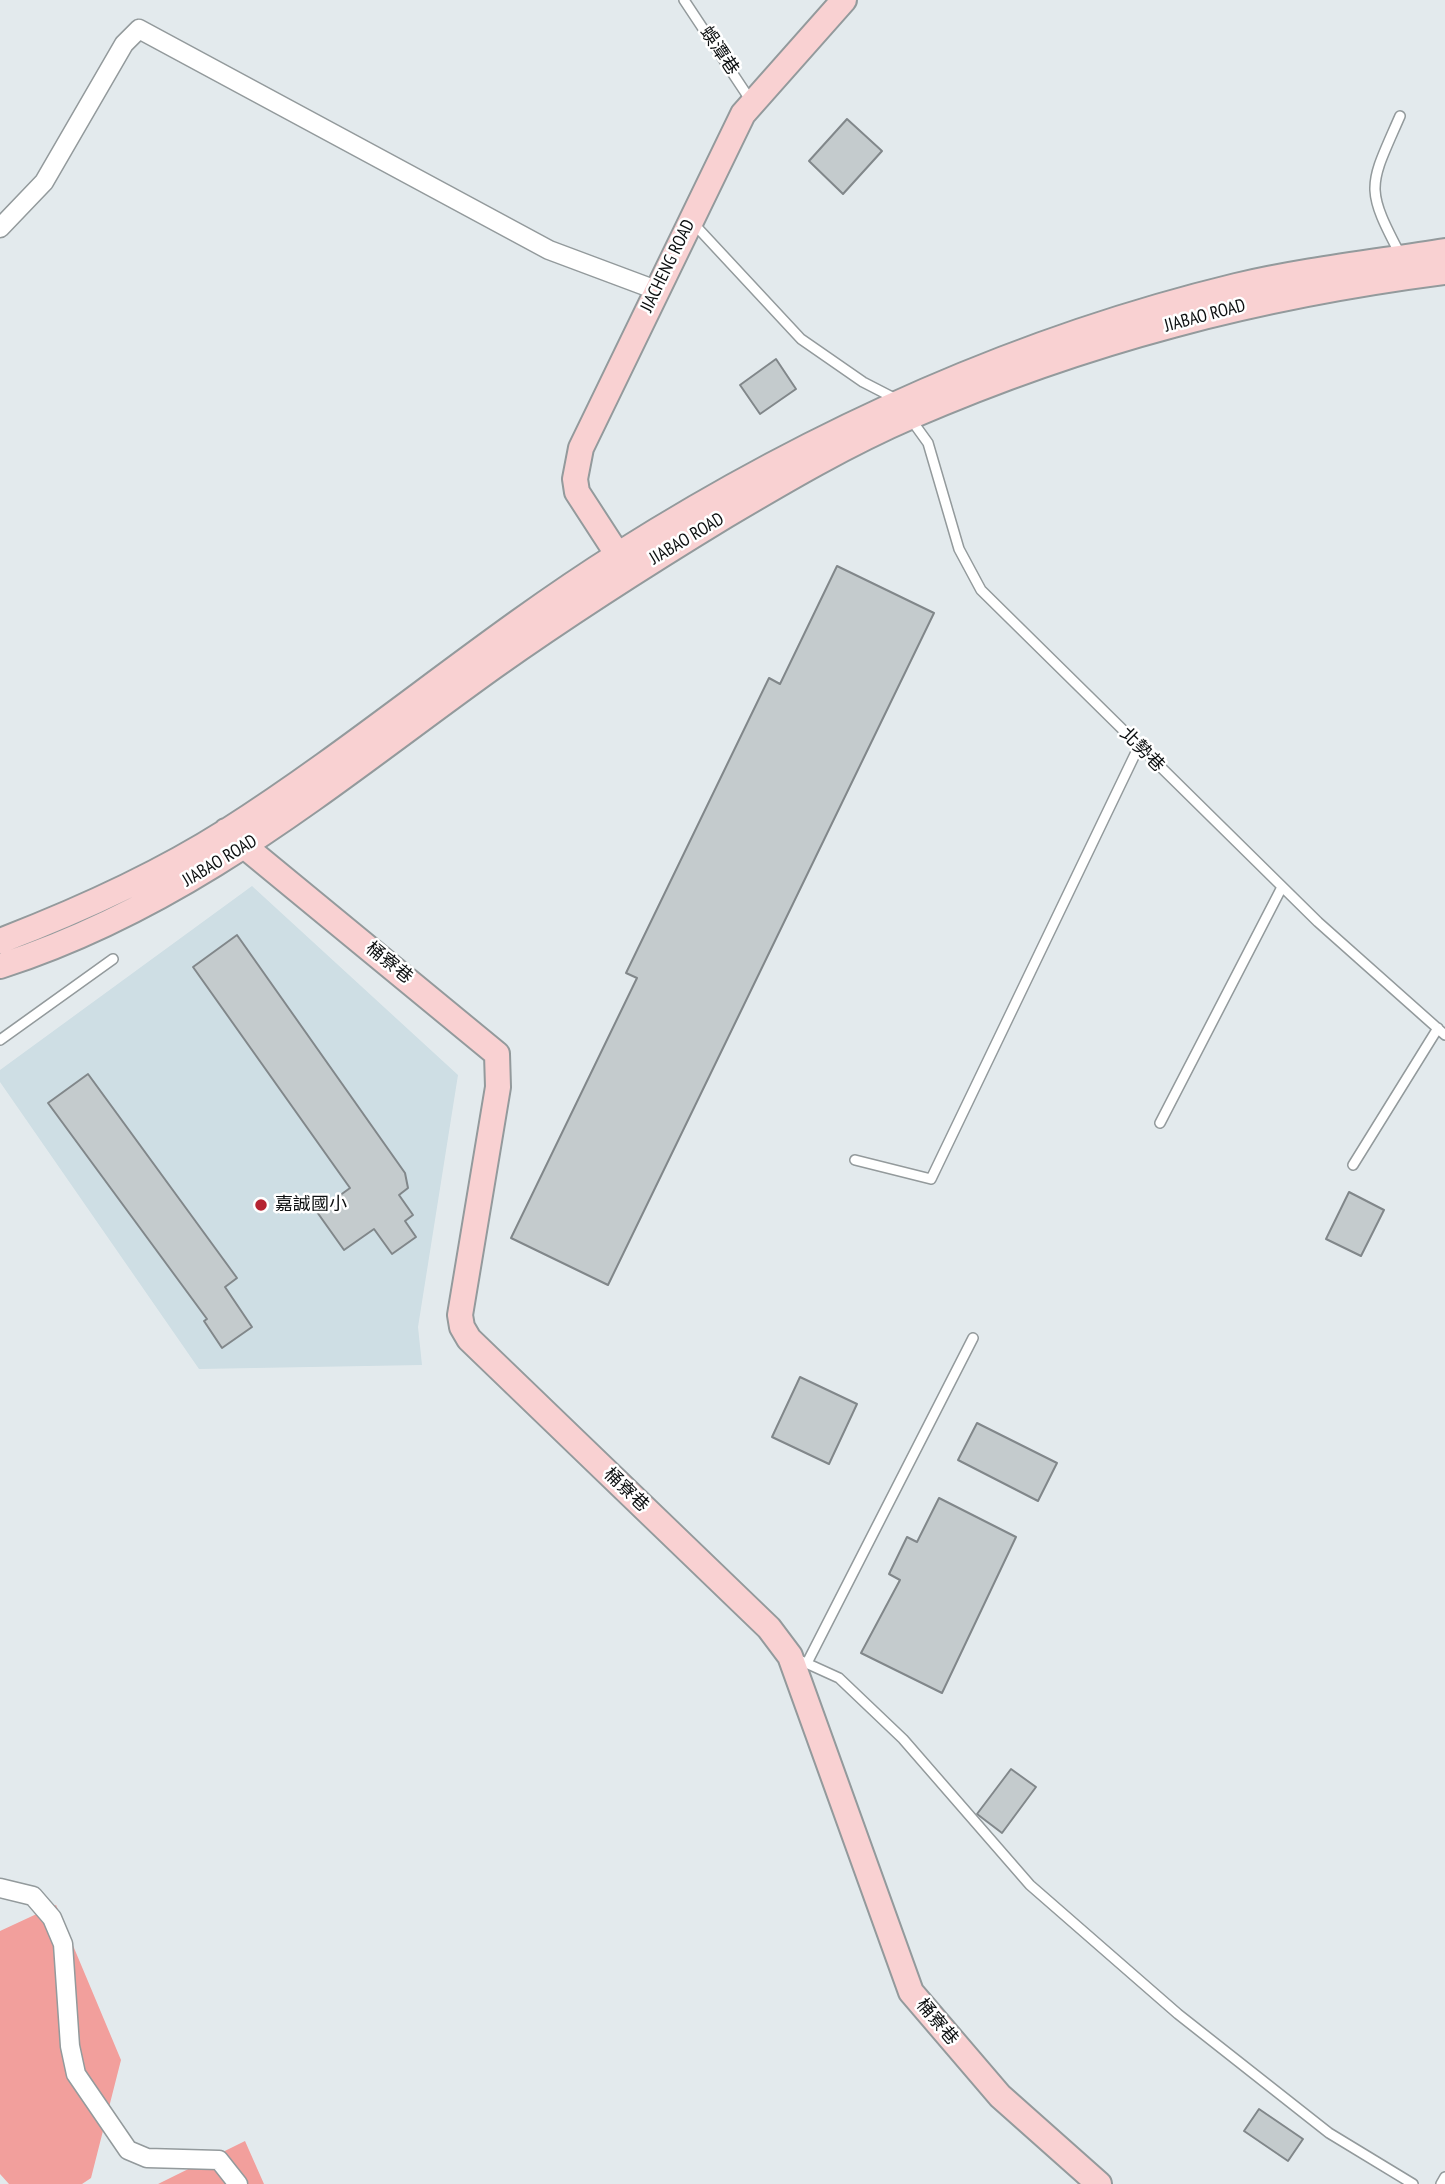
<!DOCTYPE html>
<meta charset="utf-8">
<style>
body{margin:0}
canvas{display:block;background:#e3eaed}
</style>
<canvas width="1445" height="2184"></canvas>
<script>
const c = document.querySelector('canvas').getContext('2d');
c.lineJoin = 'round';
function paint(path, color) { c.fillStyle = color; c.fill(path, 'evenodd'); }
function trace(path, color, width, dash) { c.strokeStyle = color; c.lineWidth = width; c.lineCap = dash ? 'butt' : 'round'; c.setLineDash(dash || []); c.stroke(path); }
function drawText(font, color, halo, rows, align = 'center') {
  c.font = font + ' "PT Sans Narrow","Noto Sans TC",sans-serif'; c.lineWidth = 5; c.setLineDash([]); c.textBaseline = 'middle'; c.strokeStyle = halo; c.fillStyle = color; for (const [text, x, y, turn = 0] of rows) {
    c.save(); c.translate(x, y); c.rotate((+turn || 0) * Math.PI / 180); c.textAlign = isNaN(turn) ? turn : align; if (halo) c.strokeText(text, 0, 0); c.fillText(text, 0, 0); c.restore();
  }
}
paint(new Path2D(`
 M252,886L458,1075L418,1327L422,1365L199,1369L0,1082V1070Z`), '#cedee4');
paint(new Path2D(`
 M56,1905L121,2060L91,2178L82,2184H9L0,2174V1931Z
 M245,2141L264,2184H158Z`), '#f29f9c');
const building = new Path2D(`
 M847,119L882,151L843,194L809,161Z
 M776,359L796,389L760,414L740,385Z
 M837,566L934,613L608,1285L511,1238L637,978L626,973L769,678L780,684Z
 M237,935L405,1173L408,1188L399,1195L413,1215L405,1221L416,1237L392,1254L374,1229L344,1250L317,1212L350,1188L193,967Z
 M88,1074L237,1278L225,1287L252,1327L222,1348L204,1321L207,1319L48,1103Z
 M1349,1192L1384,1210L1361,1256L1326,1239Z
 M800,1377L857,1404L829,1464L772,1437Z
 M977,1423L1057,1463L1038,1501L958,1460Z
 M939,1498L1016,1537L942,1693L861,1653L900,1580L889,1574L907,1537L917,1542Z
 M1011,1769L1036,1787L1002,1833L977,1814Z
 M1259,2109L1303,2139L1288,2161L1244,2131Z`);
paint(building, '#c4cbcd');
trace(building, '#81878a', 2);
const lane = new Path2D(`
 M684,0L751,101
 M1400,116C1369,187 1364,186 1401,256
 M694,224L801,339L863,382L896,399
 M910,418L928,443L959,549L981,590L1318,922L1445,1035
 M0,1040L113,959
 M1160,1123L1282,887
 M855,1160L931,1179L1139,746
 M1353,1165L1438,1028
 M795,1658L839,1678L903,1739L1030,1885L1178,2014L1329,2133L1413,2184
 M807,1663L973,1338
 M1441,2184L1445,2177`);
const street = new Path2D(`
 M0,228L44,182L124,44L139,29L549,250L656,290
 M0,1888L33,1896L52,1918L63,1944L70,2046L76,2074L128,2150L147,2158L219,2160L238,2184`);
const secondary = new Path2D(`
 M625,566L577,492L575,479L581,448L743,114L844,0
 M226,831L497,1054L498,1087L460,1315L462,1327L469,1339L769,1628L790,1656L911,1992L1000,2096L1099,2184
 M0,941C78,911 156,876 227,831C362,745 484,639 619,554C809,434 1018,339 1236,286C1304,270 1376,262 1445,251
 M0,966C190,905 334,781 493,667C568,614 646,564 725,516C786,480 847,444 912,416C1085,341 1258,296 1445,272`);
trace(lane, '#939a9c', 12);
trace(street, '#939a9c', 21);
trace(secondary, '#939a9c', 28);
trace(lane, '#fff', 9);
trace(street, '#fff', 18);
trace(secondary, '#f9d1d2', 24);
for (const [x, y, r, color] of [
 [261,1205,7,"#b52331"]
]) { const dot = new Path2D(); dot.arc(x, y, r, 0, 2 * Math.PI); c.fillStyle = color; c.fill(dot); trace(dot, '#fff', 2.5); }
drawText('18px', '#0c0f10', '#fff', [
 ["蜈潭巷",719,51,56],
 ["JIACHENG ROAD",668,266,-64],
 ["JIABAO ROAD",1205,316,-15],
 ["JIABAO ROAD",687,539,-31],
 ["北勢巷",1142,750,45],
 ["JIABAO ROAD",220,861,-31],
 ["桶寮巷",389,963,39],
 ["桶寮巷",626,1490,44],
 ["桶寮巷",937,2022,50]
]);
drawText('18px', '#0c0f10', '#fff', [
 ["嘉誠國小",275,1205]
], 'left');
</script>
